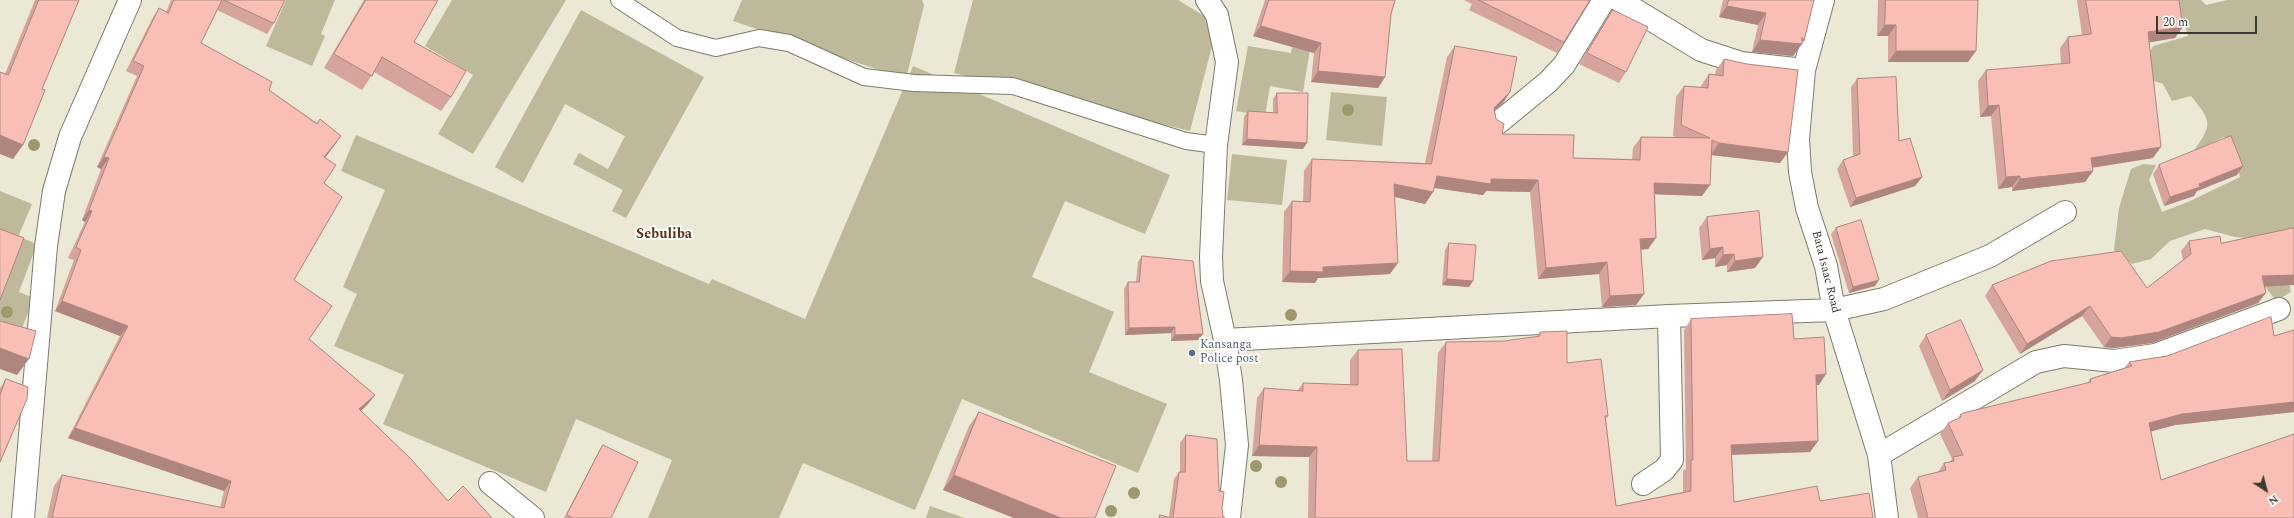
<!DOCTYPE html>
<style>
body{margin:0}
#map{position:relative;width:2294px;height:518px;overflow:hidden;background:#ebe8d5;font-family:Spectral,serif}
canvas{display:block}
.north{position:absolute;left:2246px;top:470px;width:40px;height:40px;-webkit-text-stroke:3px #fff;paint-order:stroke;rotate:144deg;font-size:11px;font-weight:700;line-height:16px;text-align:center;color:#393831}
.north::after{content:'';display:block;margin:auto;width:14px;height:18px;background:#393831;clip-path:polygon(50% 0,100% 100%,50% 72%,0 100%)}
.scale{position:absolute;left:2156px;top:16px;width:101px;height:18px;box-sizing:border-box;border:2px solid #393831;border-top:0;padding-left:5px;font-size:12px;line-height:14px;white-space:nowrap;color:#393831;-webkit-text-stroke:3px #fff;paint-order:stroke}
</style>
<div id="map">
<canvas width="2294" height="518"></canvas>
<div class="north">N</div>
<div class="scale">20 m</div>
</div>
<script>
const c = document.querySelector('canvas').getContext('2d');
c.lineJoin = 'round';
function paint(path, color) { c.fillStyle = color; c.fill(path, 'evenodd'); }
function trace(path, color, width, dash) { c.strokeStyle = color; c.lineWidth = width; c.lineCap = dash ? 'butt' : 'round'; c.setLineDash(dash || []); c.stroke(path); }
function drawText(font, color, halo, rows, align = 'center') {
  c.font = font + ' Spectral,serif'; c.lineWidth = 4; c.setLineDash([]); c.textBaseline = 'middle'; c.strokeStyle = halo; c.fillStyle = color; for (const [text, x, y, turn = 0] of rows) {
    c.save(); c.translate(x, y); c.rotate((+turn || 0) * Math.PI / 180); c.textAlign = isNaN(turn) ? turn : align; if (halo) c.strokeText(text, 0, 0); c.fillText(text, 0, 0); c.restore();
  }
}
paint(new Path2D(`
 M286,0H335L321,34L325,36L312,66L266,46Z
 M452,0H566L473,154L438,134L473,75L425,46Z
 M742,0H922L924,5L906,79L733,21Z
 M973,0H1178L1209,19L1212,46L1190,131L954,73Z
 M2177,0H2201L2206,5L2228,0H2294V228L2288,229L2286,263L2291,292L2276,301L2260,280V239L2235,237L2205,229L2170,241L2151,259L2132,264L2114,250L2119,208L2131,169L2143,164L2156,165L2149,180L2162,212L2188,202L2240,177L2233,149L2224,137L2193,152C2213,124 2212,122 2191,96L2172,101L2163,84L2151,80L2149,54L2153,46L2188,36Z
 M581,10L704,77L626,218L612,211L623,190L573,164L579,153L608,169L625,136L565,104L523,183L495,167Z
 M1296,28L1313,31L1303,92L1270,86L1265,116L1236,111L1248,46L1291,53Z
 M913,66L1170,175L1145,234L1065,201L1032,277L1114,312L1089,372L1167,404L1138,473L962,399L915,510L803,463L779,518H648L672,460L576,419L546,492L383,424L404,375L334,346L357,294L343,287L385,190L341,171L356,135L709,284L712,279L805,319Z
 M1331,92L1387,97L1382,146L1326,140Z
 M1232,154L1287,160L1282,205L1227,200Z
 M0,191L32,204L16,242L0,236Z
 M22,238L37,244L19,292L34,298L20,333L0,326V295Z
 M930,506L965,518H926Z`), '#beb99b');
const lane = new Path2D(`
 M619,0L677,38L716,48L759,38L789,43L864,77L914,83L1013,86L1186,141L1216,145`);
const street = new Path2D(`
 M1207,0L1217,15L1227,62L1216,145L1211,257L1212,281L1225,340L1231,380L1237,445L1229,518
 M1619,0L1701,50L1741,63L1804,70
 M1823,0L1804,70L1798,139L1800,172L1807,208L1826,266L1834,310L1879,455L1887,518
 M1498,123L1548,82L1564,65L1604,0
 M1225,340L1669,316L1834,310L1884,299L1990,256L2065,212
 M1879,455L2036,362L2064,356L2114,361L2155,355L2279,309
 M490,483L533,518
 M1643,484L1664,470L1672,460L1669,316
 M23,518L46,246L54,191L70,137L130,0`);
trace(lane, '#7e7b6b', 18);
trace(street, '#7e7b6b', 24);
trace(lane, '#fff', 16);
trace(street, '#fff', 22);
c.fillStyle = '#9f986e';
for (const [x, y] of [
 [1348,110],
 [34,145],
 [7,312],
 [1291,315],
 [1256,466],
 [1281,482],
 [1134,493],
 [1111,511]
]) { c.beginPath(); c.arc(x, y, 6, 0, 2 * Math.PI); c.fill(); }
paint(new Path2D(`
 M35,0H79L13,159L0,154V72L5,74Z
 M171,0H285L274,23L267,34L217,10L201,43L317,123L320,119L341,136L325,158L324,183L294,280L309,339L375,395L367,405L361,411L448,501L492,518H47L54,486L62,475L220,508L224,491L68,438L120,336L55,311L74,260L68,258L85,222L82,220L101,169L97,167L137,76L126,71L152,19L159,8L166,12Z
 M364,0H438L414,42L451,97L441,111L374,72L362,90L324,68Z
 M1265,0H1395L1391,14L1385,77L1378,88L1311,82L1314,53L1253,36Z
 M1464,0H1590L1564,42L1557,53L1469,10L1472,4Z
 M1723,0H1814L1804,41L1793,56L1752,52L1758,25L1719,17Z
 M1878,0H1978L1968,62H1888V36H1877Z
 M2077,0H2181H2179L2175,38L2149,42L2153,158L2092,168L2093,171L2085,182L2012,191V187L1998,189L1991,116L1980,117L1978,81L1986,70L2061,64L2060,48L2068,37L2082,35Z
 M1613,10L1626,72L1619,83L1579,64L1605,21Z
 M1455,46L1510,92L1503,103L1495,111L1496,119L1502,134L1573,158L1632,159L1633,148L1641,137L1677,138L1673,136L1676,97L1684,86L1701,87V86L1709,74L1715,75L1716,70L1724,59L1788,152L1780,163L1712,155L1702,196L1655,194L1656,238L1648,249L1641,250L1644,294L1636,305L1602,307L1599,274L1538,279L1530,192L1486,191L1483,195L1434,188L1433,192L1425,204L1395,197L1390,274L1318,278L1315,283L1282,282L1284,212L1292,201L1303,202L1304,171L1312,159L1425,163L1447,57Z
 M1857,79L1899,141L1922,177L1915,186L1850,207L1837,169L1843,160L1853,156L1851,87Z
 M1277,93L1303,149L1242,145L1244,117L1248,111L1273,113V99Z
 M2159,165L2237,175L2197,191L2194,196L2164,206L2153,174Z
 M1707,217L1755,268L1727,272V265L1715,267V258L1702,260L1699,228Z
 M1836,228L1875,286L1849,293L1831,234Z
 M2294,228V285L2264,286L2258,303L2152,343L2114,348L2104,347L2082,316L2020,354L1985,296L1992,285L2147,288L2183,260L2181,251L2189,241L2221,243Z
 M1449,243L1469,287L1442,285L1445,250Z
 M1142,256L1203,334L1198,340L1171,341V333L1125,335L1124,289L1128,282H1136L1138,262Z
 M1691,319L1794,339L1819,385H1816L1818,441L1810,452L1732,455L1734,502L1820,501L1873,518H1308L1309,457L1252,456L1257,398L1264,388L1297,391L1303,383L1350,385V360L1358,350L1407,461H1432L1438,353L1446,342L1504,341L1537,337L1540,332L1567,363L1608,416L1606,419L1616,506L1683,492V471L1686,468L1684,330Z
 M2294,330V412L2175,425L2151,431L2161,480L2294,518H1918L1910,488L1918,477L1938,472L1944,463L1950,462L1952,459L1940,434L1948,423L1958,419L1960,415L2087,383L2090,379L2124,368L2129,362L2167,356L2274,336Z
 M1926,335L1975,381L1942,401L1919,346Z
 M6,379L0,462V388Z
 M979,412L1095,518H1014L943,490L969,426Z
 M1186,435L1219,491L1223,516L1225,518H1158L1160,515L1169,517L1174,479L1179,472H1180V443Z
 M603,445L611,518H564L599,451Z`), '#d6a49d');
paint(new Path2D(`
 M1727,6L1766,13L1758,25L1719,17Z
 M1885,25H1896L1888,36H1877Z
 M1261,26L1321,43L1314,53L1253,36Z
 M2183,27L2175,38L2140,44L2148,32Z
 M1760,40L1802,44L1793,56L1752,52Z
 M1896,51H1976L1968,62H1888Z
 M1318,71L1385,77L1378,88L1311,82Z
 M1510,92L1503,103L1486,119L1494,108Z
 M1999,105L1991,116L1980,117L1988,106Z
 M0,135L23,145L13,159L0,154Z
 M341,136L334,146L317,168L324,157Z
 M1247,139L1307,143L1303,149L1242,145Z
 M1719,143L1788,152L1780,163L1711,155Z
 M2161,147L2153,158L2083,169L2091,158Z
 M104,157L109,158L101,169L97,167Z
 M2243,166L2237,175L2197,191L2194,196L2164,206L2170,197L2199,184Z
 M2093,171L2085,182L2012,191L2020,179Z
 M1437,176L1491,179L1538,180L1530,192L1486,191L1483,195L1429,187Z
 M2020,176L2012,187L1998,189L2006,177Z
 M1922,177L1915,186L1850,207L1856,198Z
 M1654,183L1710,185L1702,196L1646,194Z
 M1394,184L1433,192L1425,204L1387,195Z
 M89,210L92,211L85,222L82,220Z
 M1656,238L1648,249L1633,250L1640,239Z
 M1723,247L1715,258L1702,260L1710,249Z
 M1734,254L1727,265L1715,267L1723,255Z
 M1763,257L1755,268L1727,272L1735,261Z
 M1607,262L1599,274L1538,279L1546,268Z
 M1398,263L1390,274L1318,278L1315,283L1282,282L1290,271L1323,267Z
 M2294,275V285L2255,287L2262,276Z
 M1447,279L1473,281L1469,287L1442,285Z
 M1879,280L1875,286L1849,293L1853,287Z
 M2266,293L2258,303L2152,343L2114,348L2104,347L2111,337Z
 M1644,294L1636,305L1602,307L1610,296Z
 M62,301L128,326L120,336L55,311Z
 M2090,306L2082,316L2020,354L2027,344Z
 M1175,327L1171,333L1125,335L1129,328Z
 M1203,334L1198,340L1171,341L1175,335Z
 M0,348L29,359L17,375L0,369Z
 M1983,370L1975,381L1942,401L1950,390Z
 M1826,374L1819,385H1809L1816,375Z
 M375,395L367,405L352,419L359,409Z
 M2294,402V412L2175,425L2142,434L2149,423L2182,414Z
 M75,428L231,481L224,491L68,438Z
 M1818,441L1810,452L1724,455L1731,445Z
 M1259,445L1317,447L1309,457L1252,456Z
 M954,475L1061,518H1014L943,490Z`), '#ae867f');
const building = new Path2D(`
 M39,0H79L42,89L45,90L23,145L0,135V72L8,75Z
 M174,0H222L201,43L272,82L269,90L317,124L320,119L341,136L324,157L336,165L324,183L342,197L294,280L332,306L309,339L375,395L359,409L411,459L448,501L463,486L492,518H52L62,475L224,508L231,481L75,428L128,326L62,301L81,250L76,247L92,211L89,210L109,158L104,157L144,66L133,61L159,8L168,13Z
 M224,0H285L274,23Z
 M366,0H438L414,42L466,71L451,97L382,57L372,76L334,54Z
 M1269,0H1395L1391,14L1385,77L1318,71L1321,43L1261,26Z
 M1479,0H1590L1564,42Z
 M1729,0H1814L1804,41L1802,37V44L1760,40L1766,13L1727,6Z
 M1886,0H1978L1976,51H1896V25H1885Z
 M2086,0H2179L2183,27L2148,32L2161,147L2091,158L2093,171L2020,179V176L2006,177L1999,105L1988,106L1986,70L2070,63L2068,37L2091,34Z
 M1613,10L1648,27L1626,72L1587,53Z
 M1455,46L1517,57L1510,92L1494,108L1496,119L1504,124L1502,134L1574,135L1573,158L1640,160L1641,137L1710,138L1681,125L1684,86L1708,88L1709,74L1723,76L1724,59L1747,64L1798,70L1788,152L1719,143L1712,140L1710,185L1654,183L1656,238L1640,239L1644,294L1610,296L1607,262L1546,268L1538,180L1491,179V184L1437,176L1433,192L1394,184L1398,263L1323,267V272L1290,271L1292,201L1310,202L1312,159L1431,164Z
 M1896,77L1899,141L1910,138L1922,177L1856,198L1843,160L1860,154L1857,79Z
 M1277,93H1308L1307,143L1247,139L1248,111L1277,113Z
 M2231,136L2243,166L2199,184L2200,187L2170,197L2159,165Z
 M1759,211L1763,257L1735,261L1734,254L1723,255V247L1710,249L1707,217Z
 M1861,220L1879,280L1853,287L1836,228Z
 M2294,228V275L2262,276L2266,293L2159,332L2121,338L2111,337L2090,306L2027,344L1992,285L2051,261L2121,251L2147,288L2191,254L2189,241L2220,236L2221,243Z
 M0,229L24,238L0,300Z
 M1449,243L1476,245L1473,281L1447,279Z
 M1142,256L1193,261L1203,334L1175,335V327L1129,328L1128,282H1139Z
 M1792,314L1794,339L1824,337L1826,374L1816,375L1818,441L1731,445L1734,502L1817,486L1820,501L1869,493L1873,518H1315L1317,447L1259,445L1264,388L1303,391V383L1358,385V350L1402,349L1407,461H1439L1446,342L1504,341L1540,336V332L1567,331V363L1601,359L1608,416H1605L1616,506L1691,491V460H1693L1691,319Z
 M2271,317L2274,336L2294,330V402L2182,414L2149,423L2161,480L2294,434V518H1928L1918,477L1946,470L1944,463L1954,461L1953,457L1963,455L1948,423L1961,417L1960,415L1963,413L2091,382L2090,379L2132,366L2129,362L2167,356Z
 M1961,320L1983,370L1950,390L1926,335Z
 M0,321L36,331L29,359L0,348Z
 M6,379L28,387L27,399L0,462V396Z
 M979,412L1116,466L1095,518H1061L954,475Z
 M1186,435L1217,439L1219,491L1224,492L1222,509L1223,516L1225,518H1173L1179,472H1185Z
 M603,445L638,462L611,518H573L567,515Z
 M1160,515L1171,518H1160Z`);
paint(building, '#f9bfb6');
trace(building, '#ae867f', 1);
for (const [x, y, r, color] of [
 [1192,353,4,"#5c6f8a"]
]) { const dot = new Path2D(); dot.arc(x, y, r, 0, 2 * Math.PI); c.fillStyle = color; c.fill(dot); trace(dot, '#fff', 1.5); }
drawText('12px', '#393831', '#fff', [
 ["Bata Isaac Road",1825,272,76]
]);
drawText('12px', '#4e5e75', '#fff', [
 ["Kansanga",1200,346],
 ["Police post",1200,360]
], 'left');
drawText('bold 14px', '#5e2f12', '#fff', [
 ["Sebuliba",664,235]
]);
</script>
